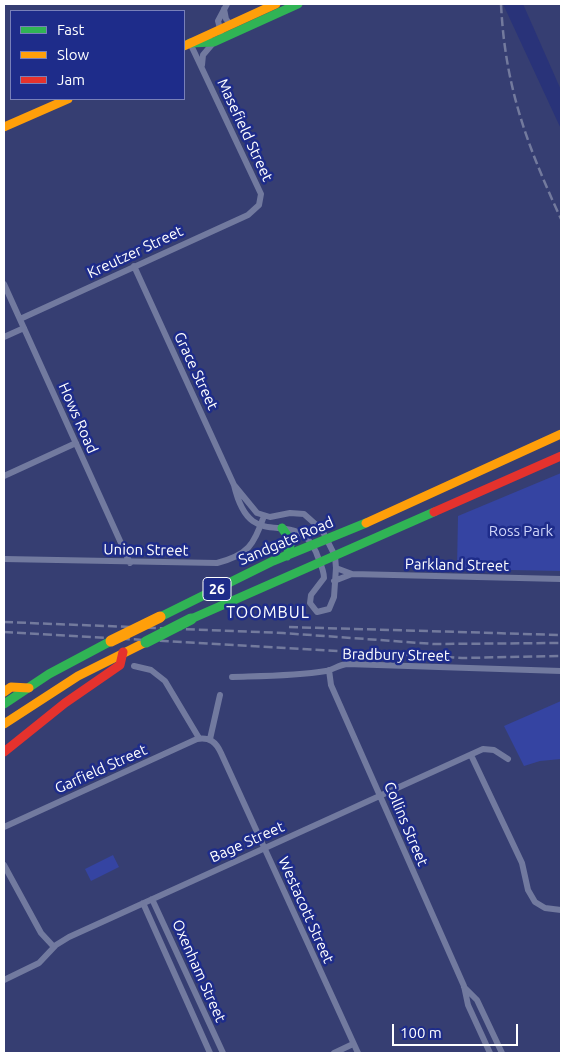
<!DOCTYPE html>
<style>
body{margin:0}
#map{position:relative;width:565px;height:1057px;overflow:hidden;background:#363e72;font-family:Ubuntu,sans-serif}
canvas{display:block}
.frame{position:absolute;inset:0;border:5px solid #fff;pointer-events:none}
.legend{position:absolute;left:10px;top:10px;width:175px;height:90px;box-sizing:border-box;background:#1e2c8a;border:1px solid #7880b9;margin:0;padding:6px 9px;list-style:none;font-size:15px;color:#fff}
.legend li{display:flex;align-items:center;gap:10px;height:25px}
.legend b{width:25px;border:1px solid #7880b9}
.scale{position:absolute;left:392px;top:1024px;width:126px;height:22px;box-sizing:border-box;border:2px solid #fff;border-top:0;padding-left:6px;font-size:15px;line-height:18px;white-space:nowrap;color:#fff;-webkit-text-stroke:4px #1e2c8a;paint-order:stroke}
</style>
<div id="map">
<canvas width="565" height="1057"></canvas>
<div class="frame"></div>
<ul class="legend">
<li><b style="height:6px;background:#30b455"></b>Fast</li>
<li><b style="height:6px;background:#ff9f0a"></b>Slow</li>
<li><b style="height:6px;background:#e5322d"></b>Jam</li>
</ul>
<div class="scale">100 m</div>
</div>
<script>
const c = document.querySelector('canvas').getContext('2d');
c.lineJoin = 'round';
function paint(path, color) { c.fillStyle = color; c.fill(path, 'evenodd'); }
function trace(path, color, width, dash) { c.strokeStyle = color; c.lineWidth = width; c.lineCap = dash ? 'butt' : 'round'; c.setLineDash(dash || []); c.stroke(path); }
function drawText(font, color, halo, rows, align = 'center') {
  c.font = font + ' Ubuntu,sans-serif'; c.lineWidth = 5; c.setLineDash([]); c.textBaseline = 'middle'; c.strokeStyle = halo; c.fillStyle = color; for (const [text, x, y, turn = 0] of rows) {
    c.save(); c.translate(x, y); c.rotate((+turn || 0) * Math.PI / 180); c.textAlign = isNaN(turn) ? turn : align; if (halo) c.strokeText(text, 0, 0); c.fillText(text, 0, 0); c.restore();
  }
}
paint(new Path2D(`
 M561,473V571L457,569L458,516Z
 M561,701V759L540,761L524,766L504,726Z
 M113,855L119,867L91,881L85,869Z`), '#3544a2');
paint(new Path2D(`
 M503,4H523L561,90V129Z`), '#293379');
trace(new Path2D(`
 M224,9L226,19L230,24
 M221,32L218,21L227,4
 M202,65L203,55L214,42
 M134,266L234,485C251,558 293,503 316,552C319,561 324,569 324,578L311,595L310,603L317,612L329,609L334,597L336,568L335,556L322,530L304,514L290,513L270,517L257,513L234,485
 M4,284L130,563
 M20,319L248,215L259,205L261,194L190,43
 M4,337L24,328
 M4,476L76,443
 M4,559L217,563C248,555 254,545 264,516
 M336,568L352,574L561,579
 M334,581L352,574
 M134,666L151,670L165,681L199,738
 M329,670L331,685L464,986L468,1005L490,1053
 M232,677C263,676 295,676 326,671C333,670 338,665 347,664L561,671
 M210,739L220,695
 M471,755L522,863L528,890L535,902L545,908L561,910
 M4,827L197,739C210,737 216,742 221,753L358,1053
 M4,865L41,933L54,947
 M152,899L223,1053
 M143,903L210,1053
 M4,980L39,963L56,945L69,937L483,749L494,750L508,759
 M464,987L477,1000L502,1053
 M334,1053L353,1044`), '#727a9f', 6);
trace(new Path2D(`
 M190,43L214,42L298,4
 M282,528L291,541L287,556
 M160,617L273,561L366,523
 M191,619L434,512
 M4,704L49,674L111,641`), '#30b455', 9);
trace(new Path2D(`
 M184,46L276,4
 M4,127L68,99
 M366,523L561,434
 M4,692L11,687L29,688
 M4,724L78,676L146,642`), '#ff9f0a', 9);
trace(new Path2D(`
 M434,512L561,456
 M4,752L65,703L120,665L123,652`), '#e5322d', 9);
trace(new Path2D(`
 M501,4C505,87 527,145 561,219
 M4,622L283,633L434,644L561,643
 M289,627L561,635
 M4,632L462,658L561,656`), '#737a9d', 2.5, [9, 4]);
trace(new Path2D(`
 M146,642L191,619`), '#30b455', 11);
trace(new Path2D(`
 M111,641L160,617`), '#ff9f0a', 11);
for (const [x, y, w] of [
 [217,589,28]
]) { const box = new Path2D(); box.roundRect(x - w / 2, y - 11.5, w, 23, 4); c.fillStyle = '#1e2c8a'; c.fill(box); trace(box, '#fff', 1); }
drawText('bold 14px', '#fff', null, [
 ["26",217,589]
]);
drawText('15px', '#fff', '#1e2c8a', [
 ["Masefield Street",245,130,65],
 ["Kreutzer Street",135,252,-25],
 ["Grace Street",196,371,65],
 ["Hows Road",78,418,66],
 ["Sandgate Road",286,541,-23],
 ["Union Street",146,550,1],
 ["Parkland Street",457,565,1],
 ["Bradbury Street",396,655,1],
 ["Garfield Street",101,769,-24],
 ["Collins Street",406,824,67],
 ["Bage Street",247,842,-24],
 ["Westacott Street",306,910,66],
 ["Oxenham Street",199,971,66]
]);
drawText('15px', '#cfd5f9', '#1e2c8a', [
 ["Ross Park",521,531]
]);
c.letterSpacing = '1px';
drawText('16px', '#fff', '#1e2c8a', [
 ["TOOMBUL",268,613]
]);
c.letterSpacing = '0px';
</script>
